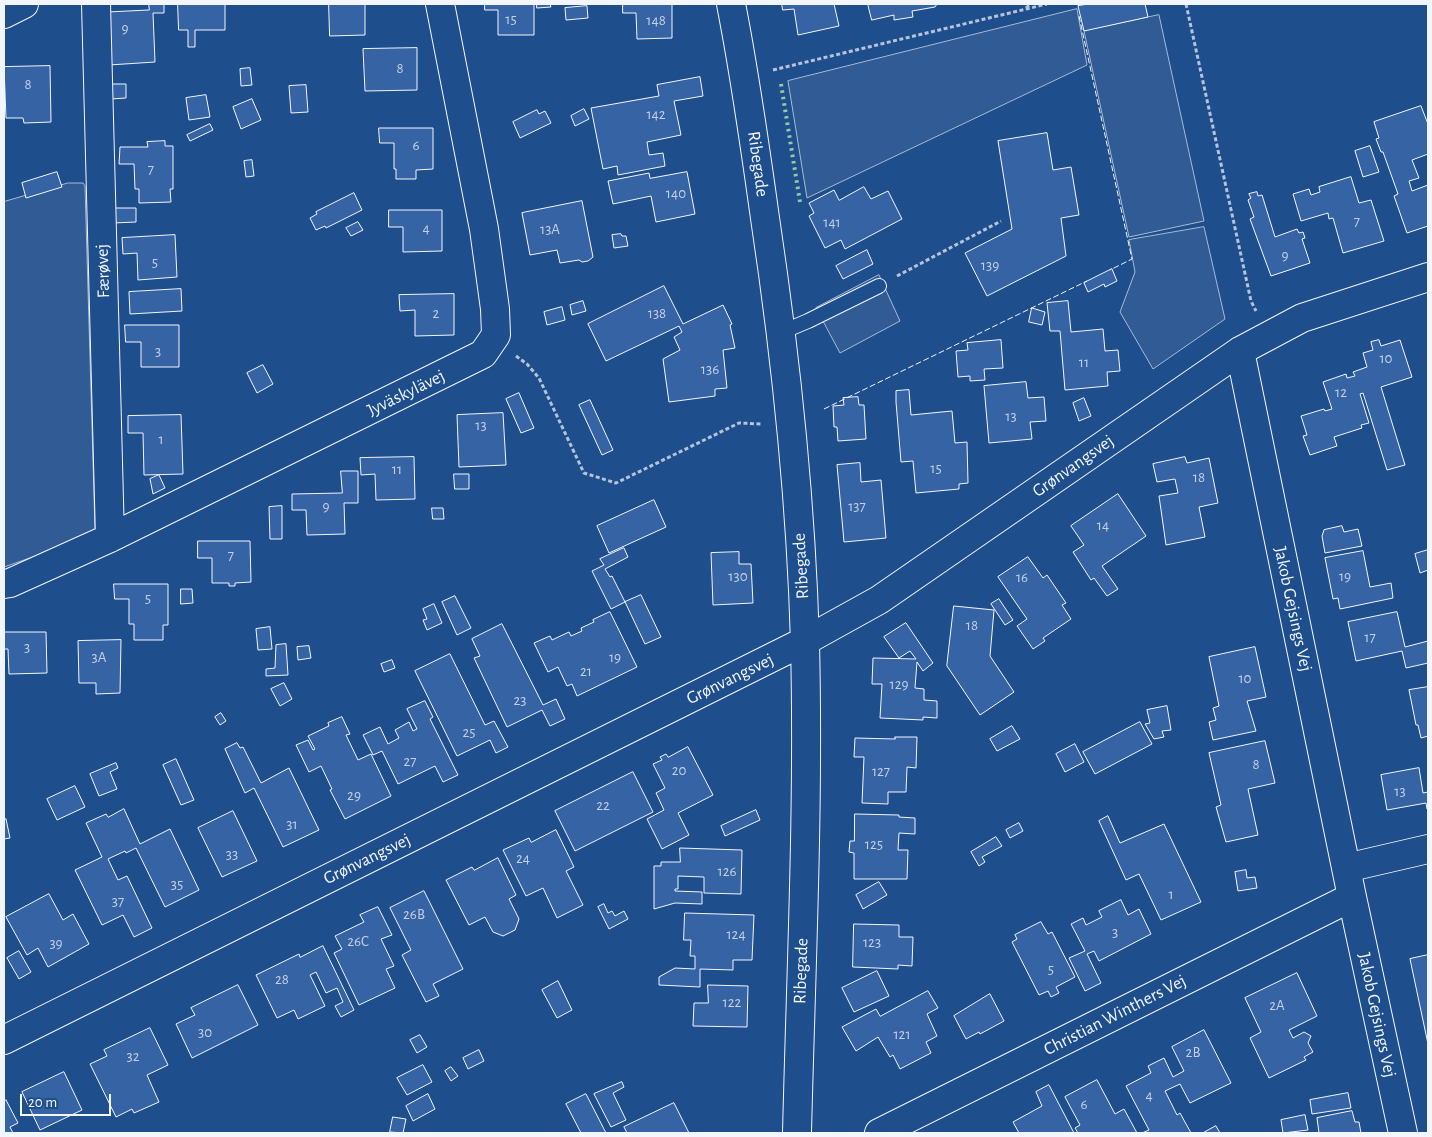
<!DOCTYPE html>
<meta charset="utf-8">
<style>
body{margin:0}
#map{position:relative;width:1432px;height:1137px;overflow:hidden;background:#1f4e8c;font-family:"Alegreya Sans",sans-serif}
canvas{display:block}
.frame{position:absolute;inset:0;border:5px solid #f2f6ff;pointer-events:none}
.scale{position:absolute;left:20px;top:1094px;width:91px;height:22px;box-sizing:border-box;border:2px solid #f2f6ff;border-top:0;padding-left:6px;font-size:15px;line-height:18px;white-space:nowrap;color:#f2f6ff;-webkit-text-stroke:4px #1f4e8c;paint-order:stroke}
</style>
<div id="map">
<canvas width="1432" height="1137"></canvas>
<div class="frame"></div>
<div class="scale">20 m</div>
</div>
<script>
const c = document.querySelector('canvas').getContext('2d');
c.lineJoin = 'round';
function paint(path, color) { c.fillStyle = color; c.fill(path, 'evenodd'); }
function trace(path, color, width, dash) { c.strokeStyle = color; c.lineWidth = width; c.lineCap = dash ? 'butt' : 'round'; c.setLineDash(dash || []); c.stroke(path); }
function drawText(font, color, halo, rows, align = 'center') {
  c.font = font + ' "Alegreya Sans",sans-serif'; c.lineWidth = 4; c.setLineDash([]); c.textBaseline = 'middle'; c.strokeStyle = halo; c.fillStyle = color; for (const [text, x, y, turn = 0] of rows) {
    c.save(); c.translate(x, y); c.rotate((+turn || 0) * Math.PI / 180); c.textAlign = isNaN(turn) ? turn : align; if (halo) c.strokeText(text, 0, 0); c.fillText(text, 0, 0); c.restore();
  }
}
const built = new Path2D(`
 M1077,9L1087,65L807,198L788,81Z
 M1159,15L1204,221L1129,237L1084,31Z
 M68,183H83L85,186L95,530L47,552L4,567V202Z
 M1204,227L1225,319L1153,369L1120,312L1135,272L1129,240Z
 M879,275L900,321L840,353L816,308Z`);
paint(built, '#305b95');
trace(built, '#a8bbd7', 1);
const building = new Path2D(`
 M149,4H164V13H153L155,62L109,65L107,12L149,10Z
 M178,4H225V30H195V47H188V30H179Z
 M329,4H365V35L330,36Z
 M485,4H534V35H498V10H485Z
 M537,4H550L551,7L537,8Z
 M623,4H672V38L637,39L636,13H623Z
 M782,4H834L839,26L798,35L794,9L783,10Z
 M868,4H937L935,7L912,11L913,17L894,20V15L872,20Z
 M1089,4H1145L1148,17L1084,31L1078,6Z
 M587,6L588,18L566,20L565,8Z
 M417,48V90L365,91L363,49Z
 M50,66L51,122L24,123L23,118H6L4,67Z
 M250,68L252,85L241,86L240,69Z
 M700,77L703,96L674,101L681,135L647,142L649,155L663,153L665,166L618,175L617,166L603,169L591,108L659,96L657,85Z
 M110,84H126V98L111,99Z
 M306,85L308,112L291,113L289,86Z
 M206,95L210,117L189,120L186,98Z
 M252,99L261,120L241,129L233,107Z
 M1421,106L1428,124V154L1412,160L1419,178L1409,181L1412,191L1428,185V226L1407,233L1394,196L1398,194L1383,152H1381L1376,139L1379,138L1374,122Z
 M584,109L589,119L575,126L571,116Z
 M537,110L539,114L545,111L551,123L520,138L513,122Z
 M210,124L213,130L190,141L187,135Z
 M379,128H433V169L416,170V179H396V169H394V143H380Z
 M1047,133L1053,170L1071,167L1079,215L1061,218L1066,256L987,296L965,253L1012,229L998,141Z
 M165,141V146H173V189H170L171,202L139,203V189H135L134,164H119L120,147H148L147,142Z
 M1370,146L1379,172L1363,177L1355,151Z
 M252,160L254,176L246,177L244,161Z
 M57,172L62,187L26,198L22,183Z
 M687,172L695,214L656,222L651,196L613,204L608,181L649,173L650,178Z
 M1351,177L1359,203L1371,200L1384,241L1343,253L1333,218L1329,219L1328,213L1301,221L1293,194L1309,189L1311,195L1320,192L1319,187Z
 M864,187L871,199L888,191L902,219L845,249L841,240L825,248L809,216L814,213L809,203L834,190L839,200Z
 M1257,192L1258,196L1262,195L1275,237L1297,229L1299,233L1303,232L1305,238L1302,239L1310,263L1271,276L1250,219L1254,217L1248,200L1251,198L1249,194Z
 M354,193L362,210L326,228L325,226L316,230L310,218L317,214L316,212Z
 M582,201L593,257L588,261L582,262L579,260L560,263L557,250L530,255L522,213Z
 M112,208H136V222L113,223Z
 M389,210H442V251L403,252V227H389Z
 M358,222L363,230L351,236L346,228Z
 M621,234L622,236H626L628,246L614,248L612,235Z
 M175,235L177,277L138,280L137,253L123,254L122,238Z
 M867,250L873,264L843,279L836,266Z
 M1112,269L1117,281L1105,287L1104,284L1088,292L1084,283Z
 M664,286L683,324L723,305L732,324L730,325L735,348L723,350L727,388L715,389V396L669,402L663,359L680,350L674,337L682,332L679,326L606,361L588,324Z
 M181,289L182,311L130,314L129,292Z
 M454,294V335L415,336V310L400,311L399,295Z
 M583,301L586,311L572,315L570,305Z
 M1068,301L1071,332L1103,329L1105,351L1118,350L1120,371L1107,372L1108,386L1065,390L1060,331H1050L1047,303Z
 M562,307L565,320L547,325L544,312Z
 M1032,308L1045,312L1042,325L1029,322Z
 M125,325H179V367H141V342H126Z
 M1001,340L1003,368L984,369L985,380L970,381V376L958,377L956,351L968,350L967,343Z
 M1379,340L1381,346L1400,340L1412,377L1381,387L1405,465L1387,470L1363,393L1360,394L1369,423L1361,425L1362,428L1334,437L1337,446L1310,455L1303,436L1307,435L1301,416L1324,409L1325,411L1332,409L1323,382L1346,374L1347,378L1355,376L1353,372L1367,367L1363,353L1373,350L1371,342Z
 M263,365L273,384L257,393L247,373Z
 M1026,382L1028,398L1044,397L1046,421L1030,422L1032,439L989,443L984,386Z
 M909,390L911,415L952,411L955,443L967,442L968,483L959,484V489L916,493L913,461L901,462L896,402V391Z
 M519,393L534,428L521,433L506,399Z
 M858,397L859,405H864L866,439L838,441L837,427H834L833,406L844,405L843,398Z
 M1084,398L1091,416L1079,421L1073,403Z
 M590,400L613,450L602,455L579,405Z
 M503,413L506,465L459,467L457,415Z
 M181,415L183,474L144,475L143,433H128V416Z
 M414,457L415,499L376,500L375,474L361,475L360,458Z
 M1185,457L1187,463L1209,458L1218,503L1199,507L1205,537L1166,545L1159,496L1178,493L1175,479L1157,482L1153,464Z
 M860,463L861,482L881,480L886,538L844,542L837,465Z
 M341,471H358V503H344L345,534L307,535L306,510H292V494L342,493Z
 M454,474H469V489H455Z
 M159,475L165,488L153,494L150,479Z
 M1118,494L1146,536L1102,566L1118,589L1107,596L1094,578L1091,580L1073,552L1084,545L1071,526Z
 M654,500L666,527L609,553L597,526Z
 M282,506V539H270L269,507Z
 M432,508H443L444,519H433Z
 M1342,526L1344,532L1358,529L1362,546L1325,553L1322,536L1324,530Z
 M198,541H250L251,582L235,583V586H229V583H212V558H198Z
 M624,548L628,557L605,569L610,577L612,576L625,602L611,609L592,571L604,565L600,559Z
 M1428,550V570L1420,573L1415,554Z
 M1363,551L1370,587L1391,583L1393,598L1340,609L1338,598L1333,599L1325,558Z
 M739,552V564H751L753,603L713,605L711,553Z
 M1028,557L1043,578L1047,575L1066,603L1062,605L1071,619L1043,638L1045,641L1033,649L1017,626L1027,619L998,577Z
 M114,584H168V625H163V640H134V624H129V599H115Z
 M181,589H192L193,603L181,604Z
 M641,595L661,637L645,644L625,602Z
 M455,596L471,628L457,635L442,602Z
 M999,599L1013,620L1005,625L991,604Z
 M434,604L442,623L427,630L423,620L427,619L423,609Z
 M954,606L994,610L990,656L1014,692L980,715L947,666Z
 M610,612L637,667L577,696L572,684L567,686L558,667L548,672L534,643L550,636L552,640L569,632L571,636L582,631L581,628L594,622L593,620Z
 M1397,612L1405,647L1428,641V663L1406,668L1402,651L1356,661L1348,622Z
 M906,623L933,663L923,671L917,662L915,688L924,689V700L937,701V718L923,717V720L880,718L882,684H872L873,658L916,659L910,651L899,658L884,637Z
 M502,624L543,705L556,699L565,719L550,726L542,710L507,727L474,658L480,656L472,639Z
 M270,627L272,649L258,650L256,629Z
 M4,632H46L47,673L9,674L8,649H4Z
 M121,640L120,693L96,694V683H79L78,641Z
 M286,644L288,675L266,676V669L275,668L276,645Z
 M309,646L311,658L298,660L297,647Z
 M1255,647L1266,697L1247,701L1256,731L1213,740L1209,722L1216,720L1213,708L1219,706L1209,657Z
 M450,654L485,725L494,721L508,747L496,753L490,740L457,756L415,671Z
 M392,660L395,668L384,672L381,664Z
 M284,683L292,699L280,706L271,689Z
 M1428,687V736L1421,738L1418,725H1416L1409,690Z
 M425,701L433,717L430,719L458,775L443,782L435,766L398,784L382,751L373,755L363,735L380,727L388,744L399,738L395,730L409,722L413,731L417,729L407,709Z
 M1167,706L1171,730L1162,731L1164,737L1154,739L1145,724L1150,723L1147,710Z
 M221,713L226,721L220,725L215,717Z
 M342,717L350,734L346,735L358,760L371,754L391,796L345,819L330,790L332,789L321,766L309,772L296,745L308,740L313,750L315,749L308,736L329,726L328,723Z
 M1140,722L1152,744L1095,774L1083,752Z
 M1012,726L1020,739L997,751L990,739Z
 M895,737H917L916,768L907,767L906,792H888V804L862,803L864,757H854L855,738L895,739Z
 M1265,741L1275,783L1248,789L1258,835L1226,842L1216,807L1221,805L1209,753Z
 M237,743L240,748L243,747L261,783L289,768L319,830L283,847L254,788L245,793L225,749Z
 M1075,744L1084,762L1065,772L1056,754Z
 M688,747L713,795L678,813L689,835L662,849L647,819L664,810L656,793L665,788L653,764L662,760L660,757L666,754L668,757Z
 M176,759L194,800L181,805L163,765Z
 M116,763L118,768L110,772L117,789L99,796L90,774Z
 M1419,768L1423,793L1428,792V809H1427L1426,803L1387,810L1381,775Z
 M633,772L653,812L575,851L555,811Z
 M75,786L85,807L57,820L47,799Z
 M124,809L140,844L170,829L199,890L165,907L136,848L126,853L125,851L108,859L118,880L127,876L152,928L134,937L123,915L102,925L75,870L102,857L86,823L106,814L108,817Z
 M756,810L760,820L725,836L721,826Z
 M233,811L257,861L222,877L198,828Z
 M855,814L899,815V817L915,818V834L899,833L898,850H908L907,879H854V853L849,852L850,841H854Z
 M1108,816L1120,843L1164,824L1201,902L1161,920L1139,874L1126,880L1099,821Z
 M6,819L10,838L4,839V820Z
 M1019,823L1023,831L1010,838L1006,830Z
 M556,830L574,867L566,871L583,905L557,918L543,888L526,896L503,850L529,838L531,842Z
 M996,837L1002,846L982,857L985,862L979,866L971,852Z
 M680,848L742,850L741,894L704,893V877L678,876V889H675V891L702,892V904L675,903L654,909V866H661V862H680Z
 M498,858L516,895L509,899L519,919L515,930L503,936L493,932L485,917L469,925L446,880L472,867L474,870Z
 M1246,870L1247,878L1255,877L1257,888L1238,891L1235,872Z
 M879,882L887,895L863,909L856,895Z
 M424,891L463,969L433,984L439,996L426,1002L402,955L411,950L390,908Z
 M49,894L63,920L73,914L89,944L48,967L38,948L27,955L6,917Z
 M1121,900L1128,915L1139,909L1151,934L1099,961L1094,951L1087,954L1101,983L1085,991L1069,958L1085,951L1071,924L1083,918L1086,925L1102,917L1099,911Z
 M604,904L608,913L612,911L615,916L624,911L628,919L609,929L598,907Z
 M378,907L392,935L381,939L394,966L386,969L395,988L359,1005L334,953L342,949L335,936L364,922L360,915Z
 M685,913L754,915L752,960H733V970L700,969V987L659,985V977L675,968L695,969V956H690L691,940H684Z
 M1041,922L1048,934L1052,932L1075,977L1056,987L1059,993L1051,997L1048,991L1039,995L1012,942L1017,939L1015,935Z
 M854,924L899,925V937H913L912,966L898,965V969L853,967Z
 M323,946L354,1010L341,1017L335,1006L343,1002L337,988L326,993L316,972L310,975L325,1006L298,1019L294,1010L277,1018L256,975L299,954L300,957Z
 M19,951L31,972L19,979L7,958Z
 M1428,955V1044L1410,959Z
 M877,971L889,996L854,1012L842,988Z
 M1297,973L1317,1016L1289,1030L1293,1038L1304,1032L1311,1036L1308,1043L1313,1052L1304,1057L1306,1060L1269,1078L1250,1038L1261,1032L1245,998Z
 M558,981L572,1010L557,1018L542,990Z
 M238,985L258,1025L192,1058L176,1024L195,1015L191,1008Z
 M708,985L748,986L747,1027L693,1026L694,1003H708Z
 M928,991L938,1008L927,1014L937,1036L926,1042L931,1053L900,1069L893,1055L890,1057L878,1037L856,1051L842,1027L876,1009L880,1016Z
 M990,994L1004,1021L980,1034L979,1032L966,1039L954,1016Z
 M150,1028L168,1065L147,1075L159,1102L134,1113L132,1109L116,1117L90,1064L107,1056L104,1050Z
 M1204,1030L1231,1083L1190,1103L1180,1084L1165,1091L1177,1115L1180,1113L1191,1133H1142L1149,1130L1126,1086L1151,1073L1148,1066L1164,1058L1173,1077L1184,1071L1172,1047Z
 M420,1035L427,1047L417,1053L410,1040Z
 M479,1050L484,1061L468,1069L463,1058Z
 M423,1065L432,1082L407,1095L397,1078Z
 M451,1067L458,1076L451,1081L445,1071Z
 M64,1072L82,1110L40,1130L22,1092Z
 M1097,1080L1115,1114L1124,1109L1137,1133H1078L1075,1128L1080,1125L1065,1097Z
 M622,1082L624,1087L613,1093L626,1120L611,1127L594,1094Z
 M1049,1085L1074,1133H1019L1013,1122L1042,1106L1036,1092Z
 M1348,1093L1351,1108L1312,1114L1310,1100Z
 M428,1094L435,1109L413,1121L406,1106Z
 M586,1094L606,1133H581L566,1104Z
 M6,1100L18,1123L10,1127L13,1133H4V1102Z
 M674,1103L689,1133H627L624,1127Z
 M1352,1111L1355,1122H1359L1361,1133H1319L1317,1118Z
 M1305,1115L1308,1130L1283,1133L1281,1120Z
 M393,1117L406,1119L403,1133L390,1132Z
 M1216,1126L1220,1133H1203Z`);
paint(building, '#3563a3');
trace(building, '#f2f6ff', 1);
const service = new Path2D(`
 M782,332L808,321L879,286`);
const minor = new Path2D(`
 M96,4L110,538
 M731,4C745,75 755,146 765,218C786,358 801,501 805,643C809,806 801,970 797,1133
 M4,14L24,4
 M1240,351L1352,897L1403,1133
 M4,584L10,583L110,538L483,354L496,335L495,309L484,229L440,4
 M1346,868L1428,849
 M4,1040L805,641L879,600L1240,351L1302,318L1428,277
 M879,1133L1352,897`);
trace(service, '#f2f6ff', 16);
trace(minor, '#f2f6ff', 30);
trace(new Path2D(`
 M1186,4L1251,301L1256,311
 M1026,8L1031,4
 M773,70L1047,4
 M897,276L1001,221
 M516,356L527,364L539,378L584,473L616,483L739,423L762,424`), '#b3c4dc', 3, [4, 2.5]);
trace(service, '#1f4e8c', 14);
trace(minor, '#1f4e8c', 28);
trace(new Path2D(`
 M781,84L800,202`), '#97c8a6', 4, [2.5, 4]);
trace(new Path2D(`
 M1079,16L1132,259L1110,270
 M824,409L1087,281`), '#f2f6ff', 1, [6, 2.5]);
drawText('15px', '#c3d1e8', null, [
 ["15",511,19],
 ["148",656,20],
 ["9",125,28],
 ["8",400,68],
 ["8",28,84],
 ["142",656,114],
 ["6",416,145],
 ["7",151,169],
 ["140",676,193],
 ["7",1357,221],
 ["141",832,222],
 ["4",426,228],
 ["13A",550,229],
 ["9",1285,255],
 ["5",155,262],
 ["139",990,265],
 ["2",436,313],
 ["138",657,313],
 ["3",158,351],
 ["10",1386,358],
 ["11",1084,362],
 ["136",710,369],
 ["12",1341,392],
 ["13",1011,416],
 ["13",481,425],
 ["1",161,439],
 ["15",936,468],
 ["11",397,469],
 ["18",1199,477],
 ["9",326,506],
 ["137",857,506],
 ["14",1103,525],
 ["7",231,555],
 ["130",738,576],
 ["19",1345,576],
 ["16",1022,577],
 ["5",148,598],
 ["18",972,625],
 ["17",1370,637],
 ["3",27,647],
 ["3A",99,657],
 ["19",615,657],
 ["21",586,671],
 ["10",1245,678],
 ["129",899,684],
 ["23",520,700],
 ["25",469,732],
 ["27",410,761],
 ["8",1256,764],
 ["20",679,770],
 ["127",881,771],
 ["13",1400,791],
 ["29",354,795],
 ["22",603,805],
 ["31",292,824],
 ["125",874,844],
 ["33",232,854],
 ["24",523,858],
 ["126",727,871],
 ["35",177,884],
 ["1",1171,894],
 ["37",118,901],
 ["26B",414,914],
 ["3",1115,932],
 ["124",736,934],
 ["26C",358,941],
 ["123",872,942],
 ["39",56,943],
 ["5",1051,969],
 ["28",282,979],
 ["122",732,1002],
 ["2A",1277,1005],
 ["30",205,1032],
 ["121",902,1034],
 ["2B",1193,1052],
 ["32",133,1056],
 ["4",1149,1095],
 ["6",1084,1104]
]);
drawText('18px', '#f2f6ff', '#1f4e8c', [
 ["Ribegade",758,164,82],
 ["Færøvej",103,271,-92],
 ["Jyväskylävej",406,393,-26],
 ["Grønvangsvej",1073,466,-35],
 ["Ribegade",801,566,-93],
 ["Jakob Gejsings Vej",1293,609,78],
 ["Grønvangsvej",730,679,-26],
 ["Grønvangsvej",367,859,-26],
 ["Ribegade",801,971,-88],
 ["Christian Winthers Vej",1115,1015,-27],
 ["Jakob Gejsings Vej",1377,1015,78]
]);
</script>
